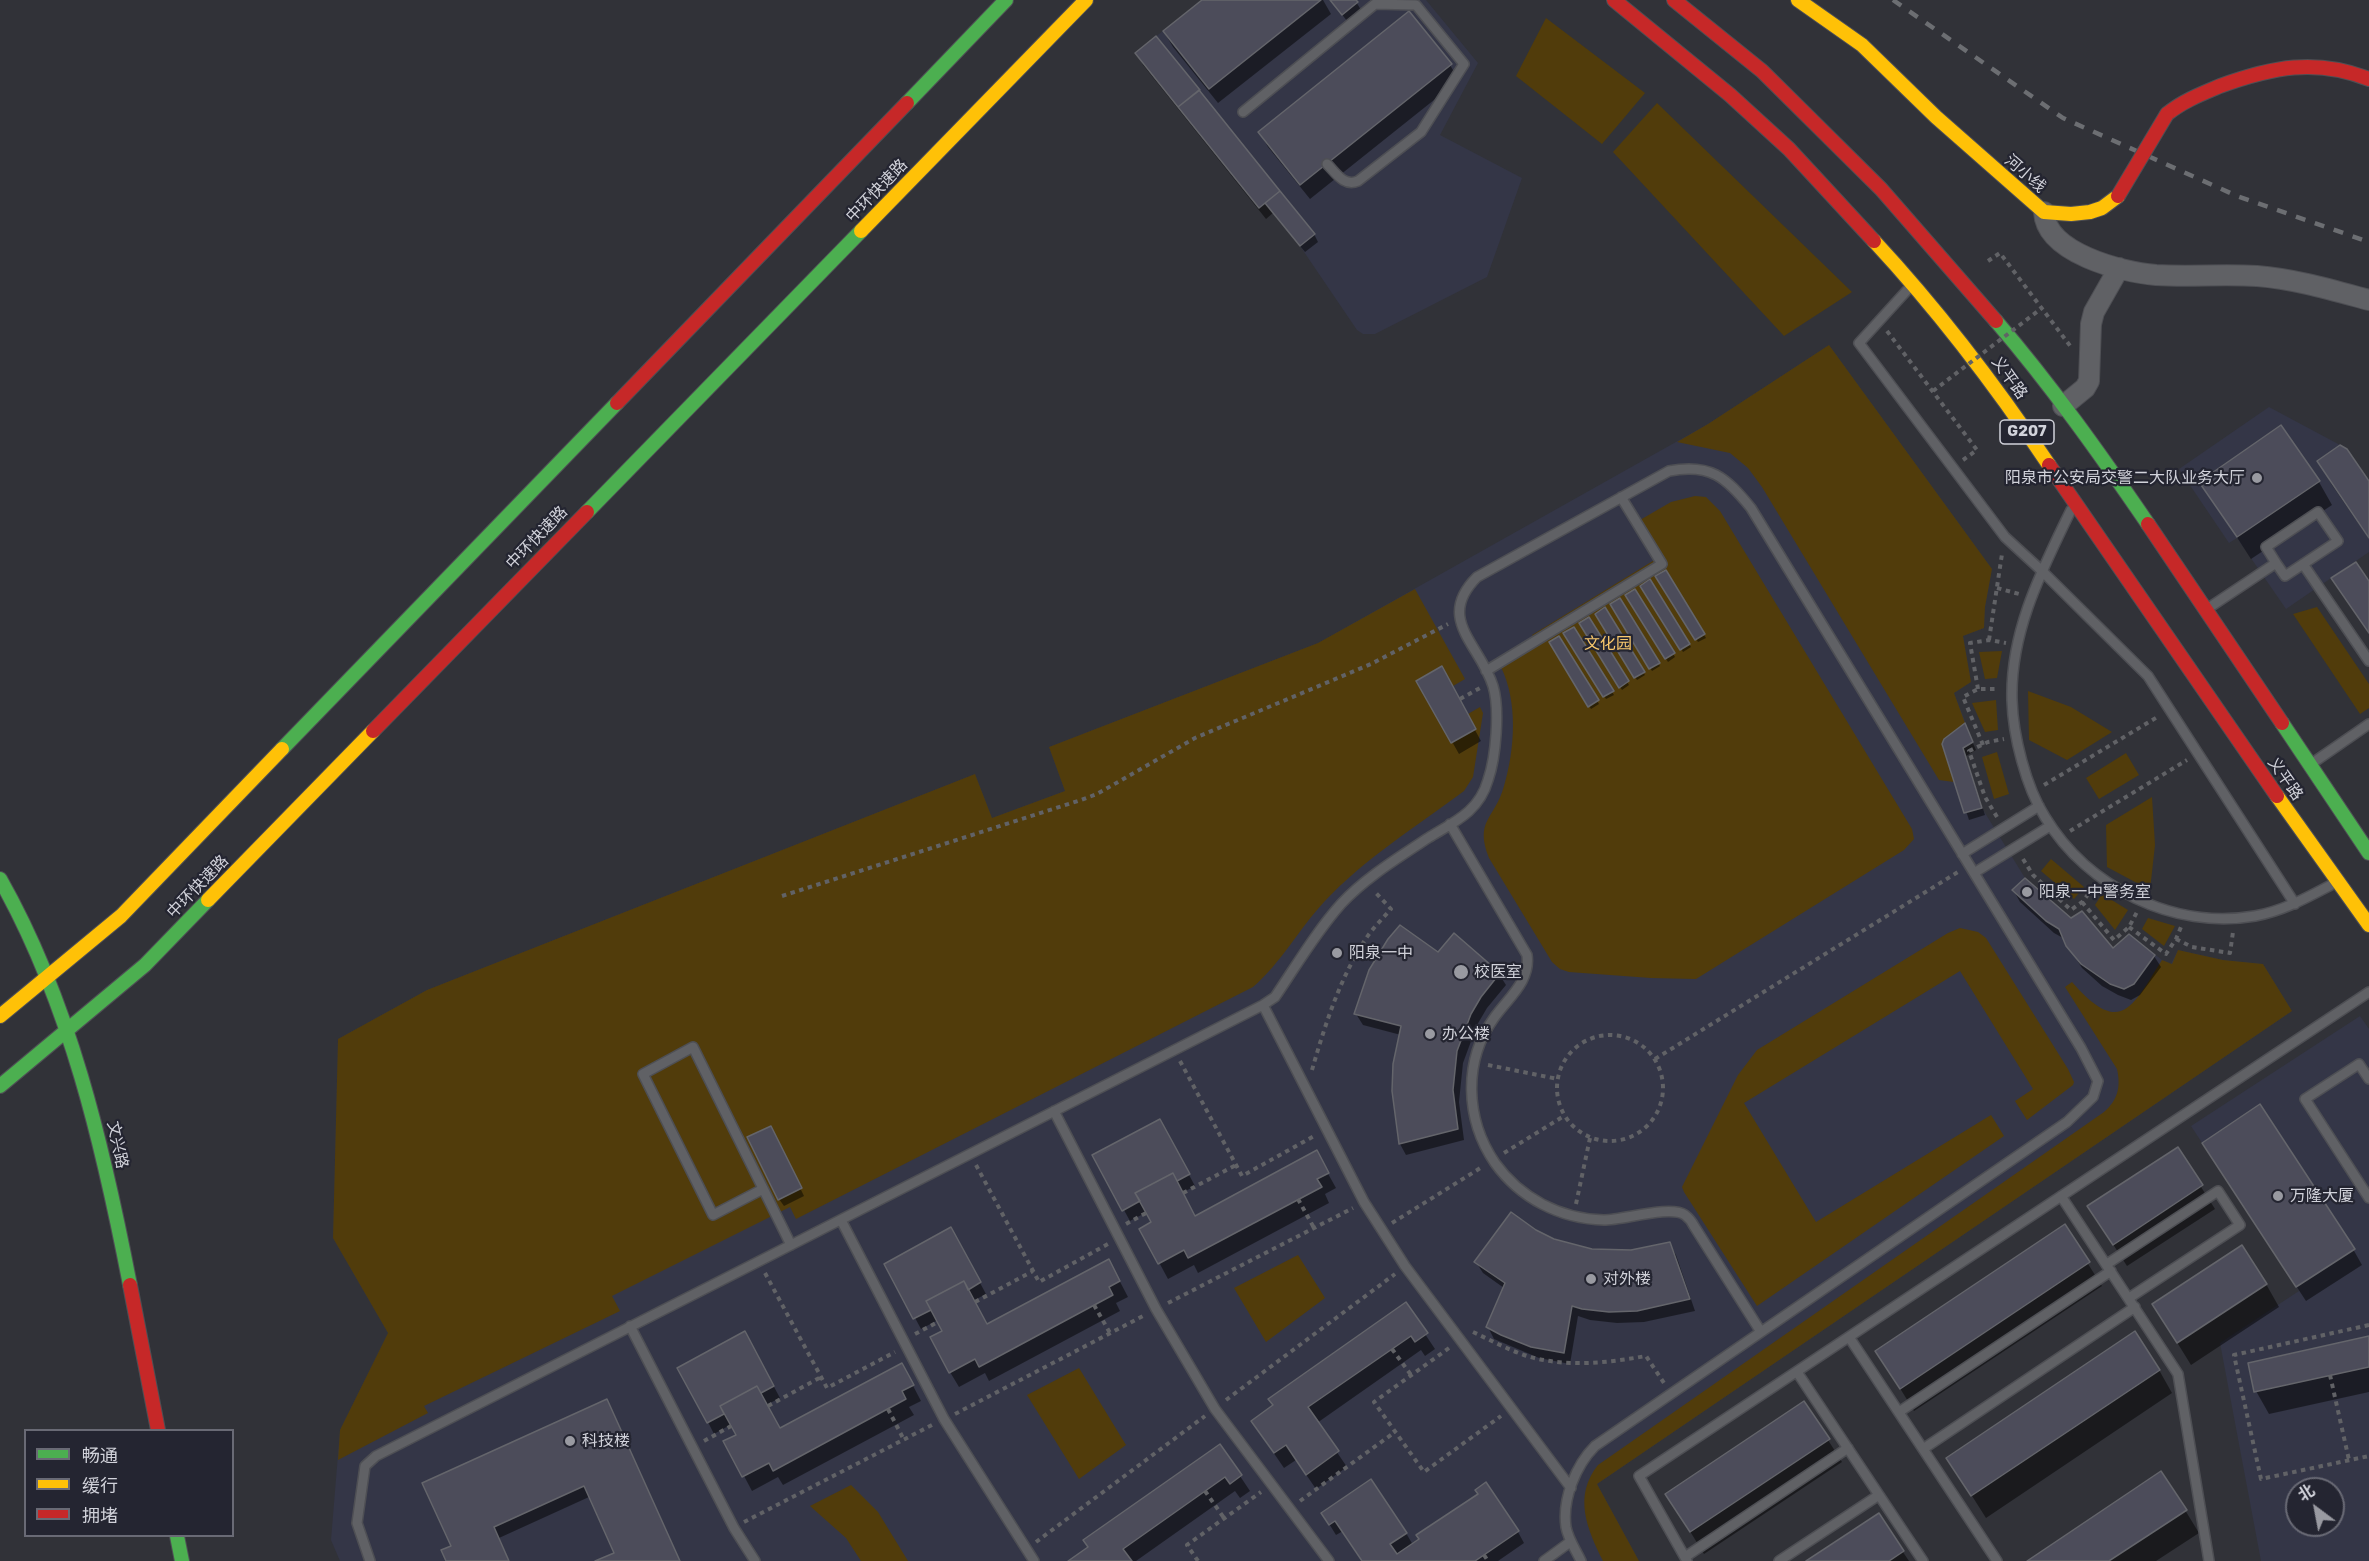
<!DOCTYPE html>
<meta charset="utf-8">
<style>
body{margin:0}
#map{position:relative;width:2369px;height:1561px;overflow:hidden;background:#313238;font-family:Rubik,"Noto Sans SC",sans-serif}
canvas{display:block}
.legend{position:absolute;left:24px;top:1429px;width:210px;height:108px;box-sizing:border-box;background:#242531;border:2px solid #696a75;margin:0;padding:8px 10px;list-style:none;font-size:18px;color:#d1d2da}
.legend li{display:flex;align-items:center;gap:12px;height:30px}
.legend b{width:30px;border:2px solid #696a75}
.north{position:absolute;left:2285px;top:1477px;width:60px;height:60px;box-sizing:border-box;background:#242531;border:2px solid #696a75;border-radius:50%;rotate:328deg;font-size:16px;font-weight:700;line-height:24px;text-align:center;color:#d1d2da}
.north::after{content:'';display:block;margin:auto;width:21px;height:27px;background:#999aa1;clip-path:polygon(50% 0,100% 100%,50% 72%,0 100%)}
</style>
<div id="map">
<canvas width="2369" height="1561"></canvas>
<ul class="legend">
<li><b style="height:8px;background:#4caf50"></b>畅通</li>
<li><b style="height:8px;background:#ffc107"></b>缓行</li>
<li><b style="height:8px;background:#c62828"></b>拥堵</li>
</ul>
<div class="north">北</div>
</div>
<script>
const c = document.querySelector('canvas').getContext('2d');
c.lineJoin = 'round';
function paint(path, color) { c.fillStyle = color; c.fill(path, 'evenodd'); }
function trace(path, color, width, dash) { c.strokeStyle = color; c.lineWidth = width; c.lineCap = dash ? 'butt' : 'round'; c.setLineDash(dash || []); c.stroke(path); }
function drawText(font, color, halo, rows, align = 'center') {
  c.font = font + ' Rubik,"Noto Sans SC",sans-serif'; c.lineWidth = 4.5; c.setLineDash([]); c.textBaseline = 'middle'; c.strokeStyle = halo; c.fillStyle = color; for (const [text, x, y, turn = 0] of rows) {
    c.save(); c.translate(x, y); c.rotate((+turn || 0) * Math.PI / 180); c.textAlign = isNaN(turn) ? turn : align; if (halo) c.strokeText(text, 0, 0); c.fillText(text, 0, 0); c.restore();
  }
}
paint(new Path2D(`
 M1202,0H1426L1478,63L1440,135L1522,178L1487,277L1375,334H1363L1357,330L1300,246L1266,203L1259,208L1135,53Z
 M1829,345L1992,569L1985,607L1984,628L1963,636L1971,682L1954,693L1973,742L1963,748L1982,808L2025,878L2071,918L2082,911L2113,948L2129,934L2162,960L2171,964L2178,950L2223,960L2263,964L2292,1011L1597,1484L1639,1561H340L331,1540L340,1430L388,1333L333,1238L338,1039L427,990L975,774L992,818L1065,791L1049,747L1318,643L1708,424Z
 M2269,407L2340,445L2369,481V552L2286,609L2237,538L2229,543L2179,469Z
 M2360,1016L2369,1029V1561H2261L2220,1343L2299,1291L2191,1126ZM2297,1489H2333V1525H2297Z`), '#343647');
paint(new Path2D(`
 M1546,18L1645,93L1602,144L1516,76Z
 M1657,103L1852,292L1784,336L1613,152Z
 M1829,345L1992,569L1985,607L1984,628L1963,636L1971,682L1954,693L1965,723L1944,739L1942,743L1954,782L1939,780L1762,487L1748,468L1730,453L1677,442L1708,424Z
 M1695,496L1706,497L1720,511L1912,829L1914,839L1904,850L1696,979L1651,978L1569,972L1560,969L1552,962L1489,858C1474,820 1495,819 1504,786C1515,749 1518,702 1501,667L1538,645L1532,635L1661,556L1640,520L1671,502Z
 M1415,589L1465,679L1453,686L1417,681L1451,743L1476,729L1468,714L1480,707L1483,713L1473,777L1464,791C1417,826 1365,858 1324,902C1299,929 1281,963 1253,987L796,1219L790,1207L612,1296L620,1311L424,1406L428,1413L338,1460L340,1430L388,1333L333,1238L338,1039L427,990L975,774L992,818L1065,791L1049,747L1318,643Z
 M2317,607L2369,684V708L2360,714L2293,614Z
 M2002,651L1997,678L1985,679L1979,652Z
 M2028,691L2071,707L2112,732L2067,760L2029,740Z
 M1996,700L1998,730L1985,732L1972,703Z
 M1997,752L2009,794L1994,799L1982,757Z
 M2126,753L2139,775L2099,799L2086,778Z
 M2152,797L2155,845L2150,890L2107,867L2106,825Z
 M2051,859L2084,887L2074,899L2041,871Z
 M2102,894L2128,910L2115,930L2095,905Z
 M2148,918L2175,926L2164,946L2142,929Z
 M1960,928L1978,932L1986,938L2068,1069L2074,1082L2073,1085L2027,1120L2015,1101L2033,1089L1960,971L1744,1103L1816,1222L1991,1115L2004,1136L1757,1306L1684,1192L1682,1187L1738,1075L1757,1050L1948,933Z
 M2178,950L2223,960L2263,964L2292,1011L1597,1484L1639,1561H1603C1587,1529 1573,1496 1598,1465L2104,1112C2118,1100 2121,1087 2117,1069L2065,987L2072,982C2121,1038 2132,1007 2162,960L2172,964Z
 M1298,1255L1325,1298L1266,1342L1234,1288Z
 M1079,1368L1126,1445L1079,1479L1027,1395Z
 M851,1485L878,1512L908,1561H861L846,1538L810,1506Z`), '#513c0b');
paint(new Path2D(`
 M1204,0H1323L1331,14L1218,103L1173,47L1164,32Z
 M1331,0H1355L1361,10L1347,21Z
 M1137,54L1314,234L1318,242L1305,252L1273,213L1266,219L1143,65Z
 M1450,65L1459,80L1310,199L1268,147L1259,132Z
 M2319,462L2369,484V539L2332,485Z
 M2201,482H2319L2332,505L2251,559Z
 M1665,572L1706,638L1698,642L1657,577Z
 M1650,581L1691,647L1683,652L1642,586Z
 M1635,591L1675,657L1668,662L1627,595Z
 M1619,600L1660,666L1652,671L1612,605Z
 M1604,609L1645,675L1637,680L1597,614Z
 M1588,619L1629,685L1622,690L1581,624Z
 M1573,629L1614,695L1606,699L1566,634Z
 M1558,638L1599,704L1591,709L1551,642Z
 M1441,668L1481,741L1459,754L1418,681Z
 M1968,732L1976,750L1966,756L1985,815L1969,820L1944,744Z
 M2014,891L2071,920L2113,950L2154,956L2161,967L2140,995L2131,1000L2118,995L2102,986L2082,968L2063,938L2054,933L2020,902Z
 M1438,954L1499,974L1506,985L1487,1008L1477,1025L1463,1063L1459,1102L1464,1140L1406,1155L1400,1144L1393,1091L1401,1035L1363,1025L1356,1014Z
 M1166,1132L1195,1186L1182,1193L1195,1218L1316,1152L1336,1188L1325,1194L1329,1203L1198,1273L1194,1265L1168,1279L1141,1229L1153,1223L1147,1212L1130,1221L1094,1156Z
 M774,1135L804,1196L784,1206L779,1199Z
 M2177,1149L2215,1209L2127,1266L2089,1207Z
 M2212,1158L2353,1249L2362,1265L2306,1301Z
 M2064,1226L2102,1286L1914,1411L1877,1351Z
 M1535,1231L1553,1240L1591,1250L1631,1251L1669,1243L1676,1255L1695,1311L1644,1322L1617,1323L1590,1320L1578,1316L1570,1364L1539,1358L1494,1339L1488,1327L1504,1288L1483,1273L1476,1262Z
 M957,1240L986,1294L973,1301L986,1326L1117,1276L1128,1297L1116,1303L1120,1311L989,1381L985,1373L959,1387L950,1372L944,1331L938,1320L921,1329L886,1264Z
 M2266,1284L2279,1307L2191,1365L2154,1305Z
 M1405,1304L1435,1349L1425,1356L1421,1350L1317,1423L1347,1467L1316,1489L1296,1460L1284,1468L1262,1436Z
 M2369,1338V1392L2269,1414L2256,1391Z
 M751,1344L780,1398L766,1405L780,1430L910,1380L921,1401L909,1407L914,1415L783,1485L778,1477L752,1491L744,1476L738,1436L732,1424L714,1434L708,1422Z
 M2159,1370L2172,1393L1986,1518L1948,1458Z
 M613,1412L680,1561H599L616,1553L589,1497L499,1538L509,1561H448L453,1546Z
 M1828,1440L1842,1462L1704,1554L1667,1494Z
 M1220,1446L1250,1491L1240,1498L1235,1491L1136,1561H1070Z
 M1479,1494L1518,1532L1524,1543L1498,1561H1363L1343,1531L1336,1535L1323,1514L1406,1533L1413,1545Z
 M2185,1510L2199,1533L2156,1561H2029Z
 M1878,1515L1909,1561H1809Z`), '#0007');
const building = new Path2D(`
 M1202,0H1321L1209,89L1163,31Z
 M1330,0H1356L1358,2L1342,15Z
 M1409,11L1452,64L1300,185L1258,132Z
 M1156,36L1200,90L1178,107L1135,53Z
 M1199,90L1280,191L1259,208L1178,107Z
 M1280,191L1315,234L1300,246L1265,203Z
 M2281,425L2320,481L2237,537L2199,482Z
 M2340,445L2347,449L2369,481V538L2317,461Z
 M2356,562L2369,581V633L2331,578Z
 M1666,570L1705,634L1695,640L1655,576Z
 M1650,579L1690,644L1680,650L1640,586Z
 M1635,589L1675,653L1665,659L1625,595Z
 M1620,598L1660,663L1649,669L1610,604Z
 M1605,607L1645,672L1634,678L1595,614Z
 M1589,617L1629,681L1619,688L1579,623Z
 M1574,627L1614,691L1603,697L1563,633Z
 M1559,636L1599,700L1588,707L1549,642Z
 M1442,666L1476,729L1451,743L1416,681Z
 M1965,723L1973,742L1963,748L1982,808L1964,813L1942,744L1944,739Z
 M2025,878L2071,918L2082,911L2113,948L2129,934L2155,955L2134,984L2124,989L2110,984L2081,964L2066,946L2059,929L2046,921L2012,890Z
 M1400,925L1438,952L1454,933L1500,973L1481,997L1471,1014L1457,1051L1453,1090L1458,1129L1399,1144L1392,1091L1393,1064L1401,1026L1354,1014L1369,970L1388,939Z
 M2260,1104L2355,1249L2296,1287L2202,1143Z
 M1160,1119L1190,1174L1177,1181L1173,1173L1135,1193L1140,1201L1122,1211L1092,1155Z
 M771,1126L802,1188L778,1200L747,1137Z
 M2178,1147L2203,1185L2113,1245L2087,1206Z
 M1317,1150L1329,1173L1317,1179L1322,1187L1188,1258L1184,1250L1158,1264L1139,1229L1151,1222L1135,1193L1173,1173L1195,1216Z
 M1511,1212L1536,1230L1554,1239L1592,1249L1631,1250L1670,1242L1690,1299L1637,1311L1609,1312L1582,1309L1572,1306L1564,1353L1531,1347L1501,1335L1486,1327L1505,1283L1474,1262Z
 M2065,1224L2090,1262L1900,1389L1875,1351Z
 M951,1227L981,1282L968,1290L964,1281L926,1301L931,1310L913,1319L884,1264Z
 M2242,1245L2267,1284L2177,1343L2152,1304Z
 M1109,1259L1120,1281L1109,1287L1113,1295L979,1367L975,1359L949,1373L930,1337L942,1331L926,1301L964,1281L987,1324Z
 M1406,1302L1428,1333L1415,1342L1411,1336L1308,1407L1339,1451L1306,1475L1286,1445L1274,1453L1251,1421L1273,1405L1268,1399Z
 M745,1331L774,1386L761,1393L757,1386L720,1406L724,1414L707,1423L677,1368Z
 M2135,1331L2160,1370L1971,1496L1946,1458Z
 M2369,1336V1367L2254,1392L2248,1363Z
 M902,1363L914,1385L902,1391L906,1399L773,1471L769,1463L742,1477L723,1441L736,1435L720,1406L757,1386L780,1428Z
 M607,1399L680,1561H595L614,1553L584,1486L494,1527L509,1561H446L441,1550L451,1546L422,1483Z
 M1804,1401L1830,1439L1690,1532L1665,1494Z
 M1220,1444L1242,1475L1230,1484L1225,1477L1123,1549L1132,1561H1068L1088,1547L1083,1540Z
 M2161,1471L2187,1510L2109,1561H2027Z
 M1371,1479L1407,1533L1390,1544L1397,1554L1419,1539L1416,1535L1478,1494L1475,1490L1486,1482L1519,1531L1475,1561H1362L1335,1521L1329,1525L1321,1513Z
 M1879,1513L1904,1551L1889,1561H1806Z`);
paint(building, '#4c4c5a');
trace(building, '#64656b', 1.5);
const lane = new Path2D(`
 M1243,112L1375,4L1416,5L1464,64L1421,132L1358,181C1344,187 1336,173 1327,164
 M1910,287L1859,343L2005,537L2042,571L2148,676L2295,904
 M2071,510C2042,570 2010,631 2012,700C2013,736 2026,787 2045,817C2088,888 2174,930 2255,916C2283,911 2306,898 2331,885
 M2303,564L2369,661
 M2210,607L2276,563L2266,547L2318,512L2338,541L2285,576L2276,563
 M1486,671L1662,564L1621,497
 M2314,762L2369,724
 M1450,824L1527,955C1531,981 1508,998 1494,1018C1463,1061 1465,1119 1495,1163C1520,1198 1560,1219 1604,1220C1624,1220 1670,1205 1685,1215C1689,1218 1692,1222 1694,1226L1761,1332
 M1962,854L2039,806
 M1974,873L2050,826
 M1263,1005L1364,1202L1405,1266L1571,1488
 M2369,1079L2359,1064L2305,1099L2369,1198
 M1054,1111L1156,1309L1215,1409L1329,1561
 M763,1189L713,1215L643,1074L693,1047L791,1245
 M2061,1196L2178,1374L2209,1561
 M841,1220L944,1419L1034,1561
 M2107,1264L2218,1191L2240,1225L2129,1298
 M630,1326L734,1528L755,1561
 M1849,1337L1997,1561
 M1797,1372L1923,1561
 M1899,1412L2111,1271
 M1923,1449L2135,1307
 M1685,1557L1848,1448
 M370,1561L357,1523L365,1466L376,1456L1263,1005L1275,997C1296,966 1316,932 1341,904C1365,878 1398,858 1428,838C1454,822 1479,812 1488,780C1496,757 1500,709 1493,686C1480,644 1435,619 1477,577L1669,471C1710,463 1726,477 1751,508L2081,1048L2098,1081L2093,1097L2067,1122L1595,1446C1576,1465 1562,1499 1566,1527C1568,1539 1576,1550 1581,1561
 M1544,1561L1570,1542
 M1687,1561L1639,1476L2369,992
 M1779,1561L1879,1495`);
const street = new Path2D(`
 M2044,212C2046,253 2121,272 2156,275C2189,277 2223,274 2257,276C2295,279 2332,290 2369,300
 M2063,406L2085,388L2089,381L2091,324L2094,312L2119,268`);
const fast = new Path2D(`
 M907,103L1006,0
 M1996,321C2051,385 2100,454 2148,524
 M587,512L861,231
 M2282,723L2369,853
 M282,749L617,403
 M0,879C70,1003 103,1146 130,1285
 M0,1086L145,965L208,900
 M177,1536L182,1561`);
const slow = new Path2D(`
 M1798,0L1862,45L1936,117L2044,212L2071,214L2090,212L2102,208L2118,196
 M861,231L1086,0
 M1874,241C1939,311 1996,386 2049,465
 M2277,796L2369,925
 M208,900L373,731
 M0,1016L121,916L282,749`);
const jam = new Path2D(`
 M1614,0L1730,95L1789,149L1874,241
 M1674,0L1762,71L1881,189L1996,321
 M2167,114C2183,101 2201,94 2220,86C2272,67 2316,58 2369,79
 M617,403L907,103
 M2049,465L2277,796
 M2148,524L2282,723
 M373,731L587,512
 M130,1285L158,1430`);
trace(lane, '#4e4f54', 12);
trace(street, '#4e4f54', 22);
trace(fast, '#4e4f54', 16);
trace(slow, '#4e4f54', 16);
trace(jam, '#4e4f54', 16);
trace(new Path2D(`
 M1988,261L2000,253L2071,347
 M1887,331L1977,450L1963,460
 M1997,588L2019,594
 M1989,640L2002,554
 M1978,689L1970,643L1989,640L2006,643
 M1460,699L1480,688
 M1983,745L1963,697L1978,689H1999
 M2044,785L2159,716
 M1997,817L1985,797L1969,751L1988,742L2004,739
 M2070,831L2187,760
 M2023,859L2033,875L2071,910L2082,902L2094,887
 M782,896L1081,800L1097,794L1195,738L1371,664L1448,624
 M2082,902L2114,940L2129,927L2137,912
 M2129,927L2166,954L2176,939L2181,927
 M2176,939L2192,947L2230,953L2233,932
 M1557 1088a53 53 0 1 1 106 0a53 53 0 1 1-106 0Z
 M1655,1059L1958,872
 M1180,1061L1242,1176L1316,1135
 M1488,1065L1558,1079
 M1312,1070C1325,1025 1340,977 1367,937C1374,927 1383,918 1391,909L1375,892
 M1504,1153L1564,1116
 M976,1165L1039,1282L1108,1244
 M1183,1193L1236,1165
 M1298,1199L1314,1228
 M1576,1204L1590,1138
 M1392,1223L1482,1167
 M1126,1224L1146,1213
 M765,1273L827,1388L895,1352
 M975,1302L1033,1271
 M1168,1303L1353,1208
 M1094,1305L1110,1333
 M2369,1325L2234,1355L2261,1479L2369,1456
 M1473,1332C1490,1340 1507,1349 1524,1355C1563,1368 1607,1363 1646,1356L1664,1383
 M915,1334L938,1322
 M1449,1348L1374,1402L1424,1472L1501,1416
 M1392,1349L1411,1375
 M2330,1375L2349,1460
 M1226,1400L1395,1274
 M768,1406L821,1377
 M888,1409L904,1440
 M955,1414L1145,1315
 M704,1441L731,1426
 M1205,1491L1224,1518
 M1300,1501L1395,1432
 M744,1522L932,1425
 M1036,1542L1205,1416
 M1484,1555L1488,1561
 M1198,1561L1187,1545L1261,1492`), '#616266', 4, [4.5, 4.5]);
trace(lane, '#606165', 9);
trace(street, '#606165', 20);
trace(fast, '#4caf50', 14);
trace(slow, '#ffc107', 14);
trace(jam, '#c62828', 14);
trace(new Path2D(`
 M1893,0L2063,118L2237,196L2369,242`), '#6c6e72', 4.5, [10, 10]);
const jamBridge = new Path2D(`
 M2118,196L2167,114`);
trace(jamBridge, '#4e4f54', 16, []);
trace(new Path2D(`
 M1933,391L2042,308`), '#616266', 4, [4.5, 4.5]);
trace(jamBridge, '#c62828', 14);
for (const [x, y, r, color] of [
 [2257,478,6,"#999aa1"],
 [2027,892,6,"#999aa1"],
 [1337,953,6,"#999aa1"],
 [1461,972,8,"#999aa1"],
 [1430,1034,6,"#999aa1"],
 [2278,1196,6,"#999aa1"],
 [1591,1279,6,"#999aa1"],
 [570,1441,6,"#999aa1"]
]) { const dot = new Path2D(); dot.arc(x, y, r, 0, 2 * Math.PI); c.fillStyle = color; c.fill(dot); trace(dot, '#242531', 2); }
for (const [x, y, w] of [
 [2027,432,54]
]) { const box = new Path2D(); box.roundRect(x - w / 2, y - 12, w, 24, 4.5); c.fillStyle = '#242531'; c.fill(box); trace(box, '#d1d2da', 1.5); }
drawText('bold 15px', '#d1d2da', null, [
 ["G207",2027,432]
]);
drawText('16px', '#d1d2da', '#242531', [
 ["河小线",2025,174,41],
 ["中环快速路",877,191,-46],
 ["义平路",2009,378,54],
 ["中环快速路",537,538,-46],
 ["义平路",2285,779,55],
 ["中环快速路",198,887,-46],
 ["文兴路",117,1145,78]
]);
drawText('16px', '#d1d2da', '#242531', [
 ["阳泉市公安局交警二大队业务大厅",2245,478,"right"],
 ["阳泉一中警务室",2039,892],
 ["阳泉一中",1349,953],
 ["校医室",1474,972],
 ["办公楼",1442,1034],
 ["万隆大厦",2290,1196],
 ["对外楼",1603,1279],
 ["科技楼",582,1441]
], 'left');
drawText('16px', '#f9c86d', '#242531', [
 ["文化园",1608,644]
]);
</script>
